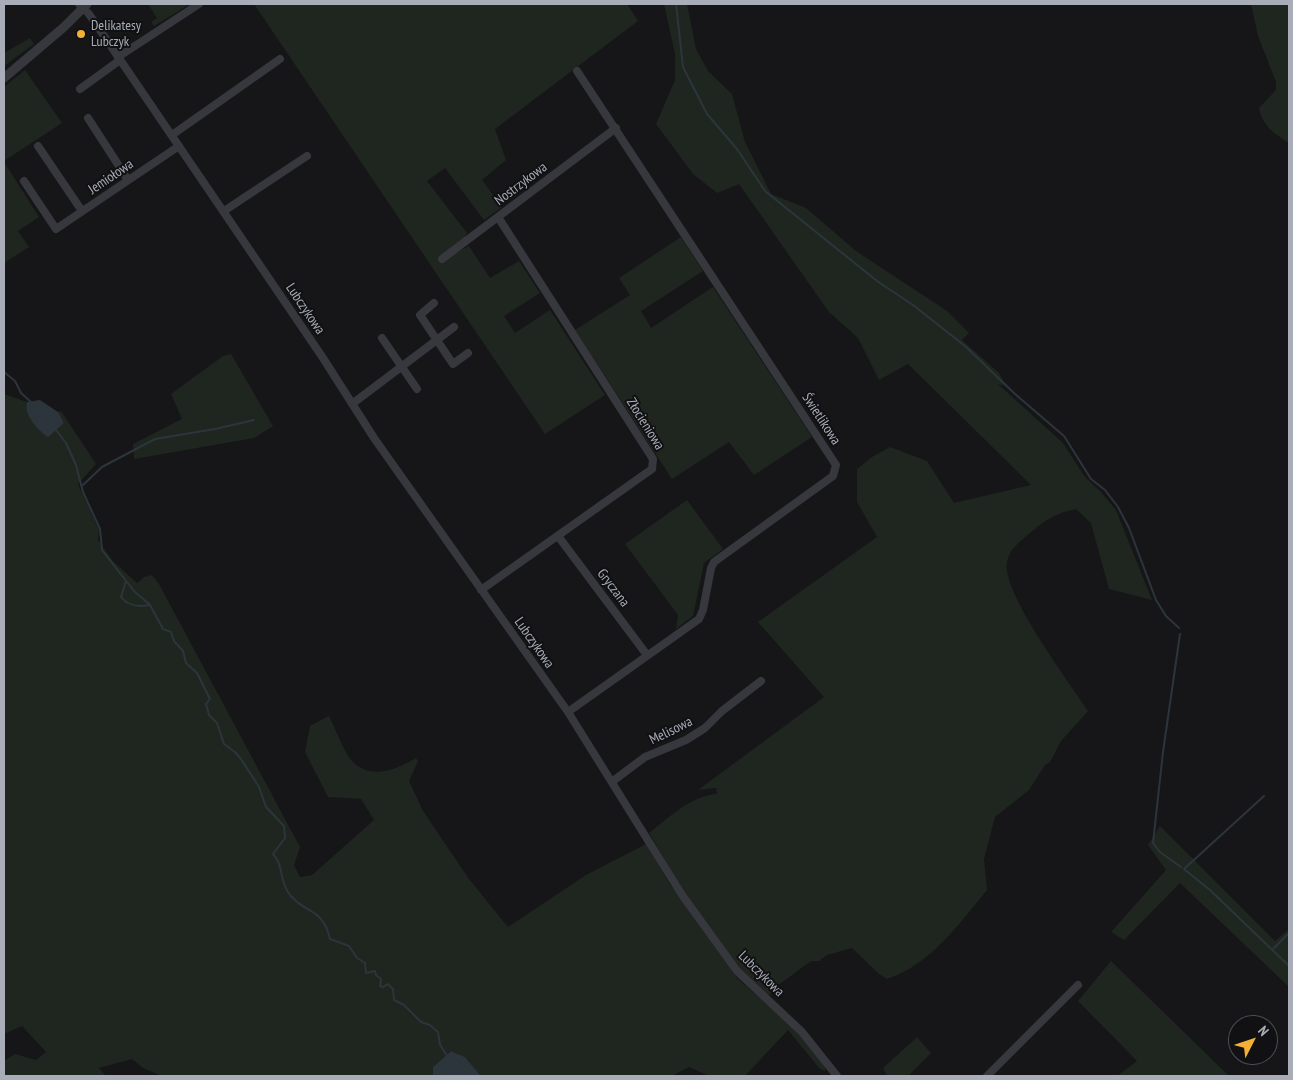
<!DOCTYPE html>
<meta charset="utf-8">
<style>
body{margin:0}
#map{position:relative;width:1293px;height:1080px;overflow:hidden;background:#161618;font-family:"PT Sans Narrow",sans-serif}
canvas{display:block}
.frame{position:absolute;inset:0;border:5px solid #a8adb8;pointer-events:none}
.north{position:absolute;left:1228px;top:1015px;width:50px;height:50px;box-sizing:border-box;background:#111113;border:1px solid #4d4f55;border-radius:50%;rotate:49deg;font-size:14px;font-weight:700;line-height:20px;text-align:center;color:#a8adb8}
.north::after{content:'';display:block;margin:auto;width:18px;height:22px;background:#f2b134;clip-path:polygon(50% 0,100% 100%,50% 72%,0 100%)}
</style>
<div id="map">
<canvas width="1293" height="1080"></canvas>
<div class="frame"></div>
<div class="north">N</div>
</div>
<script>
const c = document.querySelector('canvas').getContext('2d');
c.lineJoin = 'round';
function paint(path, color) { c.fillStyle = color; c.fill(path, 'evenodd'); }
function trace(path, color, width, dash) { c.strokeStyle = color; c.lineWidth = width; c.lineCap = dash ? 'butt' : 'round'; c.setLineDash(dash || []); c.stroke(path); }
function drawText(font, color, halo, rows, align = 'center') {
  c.font = font + ' "PT Sans Narrow",sans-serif'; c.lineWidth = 4; c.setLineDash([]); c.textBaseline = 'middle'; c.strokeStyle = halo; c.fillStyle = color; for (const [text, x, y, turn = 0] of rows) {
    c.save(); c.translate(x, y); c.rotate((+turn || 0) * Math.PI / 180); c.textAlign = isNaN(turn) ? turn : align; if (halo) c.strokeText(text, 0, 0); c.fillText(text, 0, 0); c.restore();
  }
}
paint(new Path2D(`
 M148,4H190L154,26L151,22L157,18Z
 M254,4H627L638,21L495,129L506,160L482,180L502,207L484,220L445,168L427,181L467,233L457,252L469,246L490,278L519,261L540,293L504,316L515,333L550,310L605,395L545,434Z
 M664,4H687L696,49L708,71L732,94L745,142L771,194L806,208L856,251L947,311L969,333L962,340L999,373L1006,386L998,384L1063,443L1085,477L1100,491L1116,510L1152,600L1109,589L1091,523L1076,509C1056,513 1045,520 1030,533C1020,542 1009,549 1007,562C1001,592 1070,683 1088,711L1061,741L1050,762L1045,765L1029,790L995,817L984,859L987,890C960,923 930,965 887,979L879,974L852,948L827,955L819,961H811L773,989L771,995L767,994L739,970L684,893L649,833C670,817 690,796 717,794L716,788L698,790L824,697L758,622L877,537L857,502V469L872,457L890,447L927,461L954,503L1031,485L908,364L879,380L858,338L829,312L739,184L717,193L693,174L656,124L675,80V54Z
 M1251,4H1289V143C1275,134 1262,126 1259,108L1276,90V82L1258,36Z
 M30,38L34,44L4,66V53Z
 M25,70L62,123L4,161V87Z
 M4,162L39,217L18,231L29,247L4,263Z
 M681,237L703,271L641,311L651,328L713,287L812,437L754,475L729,442L672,479L575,330L630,295L619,278Z
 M231,354L273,426L254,438L134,459L133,444L182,419L171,394L223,356Z
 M4,394L27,402C24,414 38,430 47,436L64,423L58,412L61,411L96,464L78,484L99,530L98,540L113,561L137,583L144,577L152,575L159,584L300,847L294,865L300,877L312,875L374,820L361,799L328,797L305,752L310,726L329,716C335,728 344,752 352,761C371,781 397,769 416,758L418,761L409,781L423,811L469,879L508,927L586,875L646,844L671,886L738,979L801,1034L825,1066V1071L820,1069L788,1030L745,1076H709L689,1067L672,1076H481L465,1057L451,1051L433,1067V1076H162L143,1068L132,1059L99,1068L106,1076H4V1061L15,1054L36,1060L46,1052L22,1026L4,1034Z
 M687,500L723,549L704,563L693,616L676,629L678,615L625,544Z
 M1160,826L1275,941L1289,929V987L1180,883L1124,940L1111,932L1166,870L1148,845Z
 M1111,961L1229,1076H1117L1137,1061L1078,1001Z
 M917,1037L931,1053L908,1076H887L883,1068Z`), '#1e261f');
paint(new Path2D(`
 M40,400L58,412L64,423L48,437C38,431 23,414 27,402Z
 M451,1051L465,1057L481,1076H433V1067Z`), '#2c353c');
trace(new Path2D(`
 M676,4L683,67L707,114L737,149L765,191L877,281L913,305L965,346L1015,394L1064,436L1091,479L1105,490L1118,507L1129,528L1156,600L1166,616L1179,628
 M4,372L15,381L21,393L31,402
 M56,430L66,443L76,465L83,492L100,529L102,550L134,591L150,605L163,629L171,632L174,641L183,651L186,663L197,673L210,699L206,704L209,715L217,723L224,744L235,752L241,759L259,787L266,807L284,826L285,838L273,854C284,865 279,883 291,896C306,914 323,908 330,939L349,946L357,958L365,963L366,973L375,971L376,975L381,979L380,986L383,987L388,984L393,989L394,1000L404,1005L421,1022L430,1025L438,1032L440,1045L448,1057
 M83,485L102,467L155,439L215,429L254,420
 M126,581L121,597C128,606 139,607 149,605
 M1180,634L1163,752L1153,843L1160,852L1181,867
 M1264,796L1184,869L1211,891L1289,966
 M1273,949L1289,933`), '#2c353c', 2);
trace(new Path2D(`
 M79,4L89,14L323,358L374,438L568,712L682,895L737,971L802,1032L837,1076
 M118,57L199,4
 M80,89L120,60
 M88,118L128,180
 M172,135L280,59
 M38,146L82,211
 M24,181L56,229L179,146
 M224,211L307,156
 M442,259L616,128
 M434,303L420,315L453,364L468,353
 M382,338L417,389
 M352,404L454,327
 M558,536L647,655
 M481,590L652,469L653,459L498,217
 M568,712L699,619L703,610L711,568L714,562L833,476L836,465L577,71
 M613,781L645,757L686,740L705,728L722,711L761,681
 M987,1076L1078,985`), '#37383d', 8);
trace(new Path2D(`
 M4,78L64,27L87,4`), '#37383d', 9);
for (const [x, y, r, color] of [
 [81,34,5,"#f2b134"]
]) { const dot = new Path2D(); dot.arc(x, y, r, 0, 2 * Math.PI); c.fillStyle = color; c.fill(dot); trace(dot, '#111113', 2); }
drawText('14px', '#a8adb8', '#111113', [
 ["Delikatesy",91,26],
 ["Lubczyk",91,42]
], 'left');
drawText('14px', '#a8adb8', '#111113', [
 ["Jemiołowa",111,177,-34],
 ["Nostrzykowa",521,184,-37],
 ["Lubczykowa",305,309,56],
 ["Świetlikowa",821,419,57],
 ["Złocieniowa",645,424,58],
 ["Gryczana",613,588,53],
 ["Lubczykowa",534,643,55],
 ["Melisowa",671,731,-26],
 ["Lubczykowa",761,974,45]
]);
</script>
